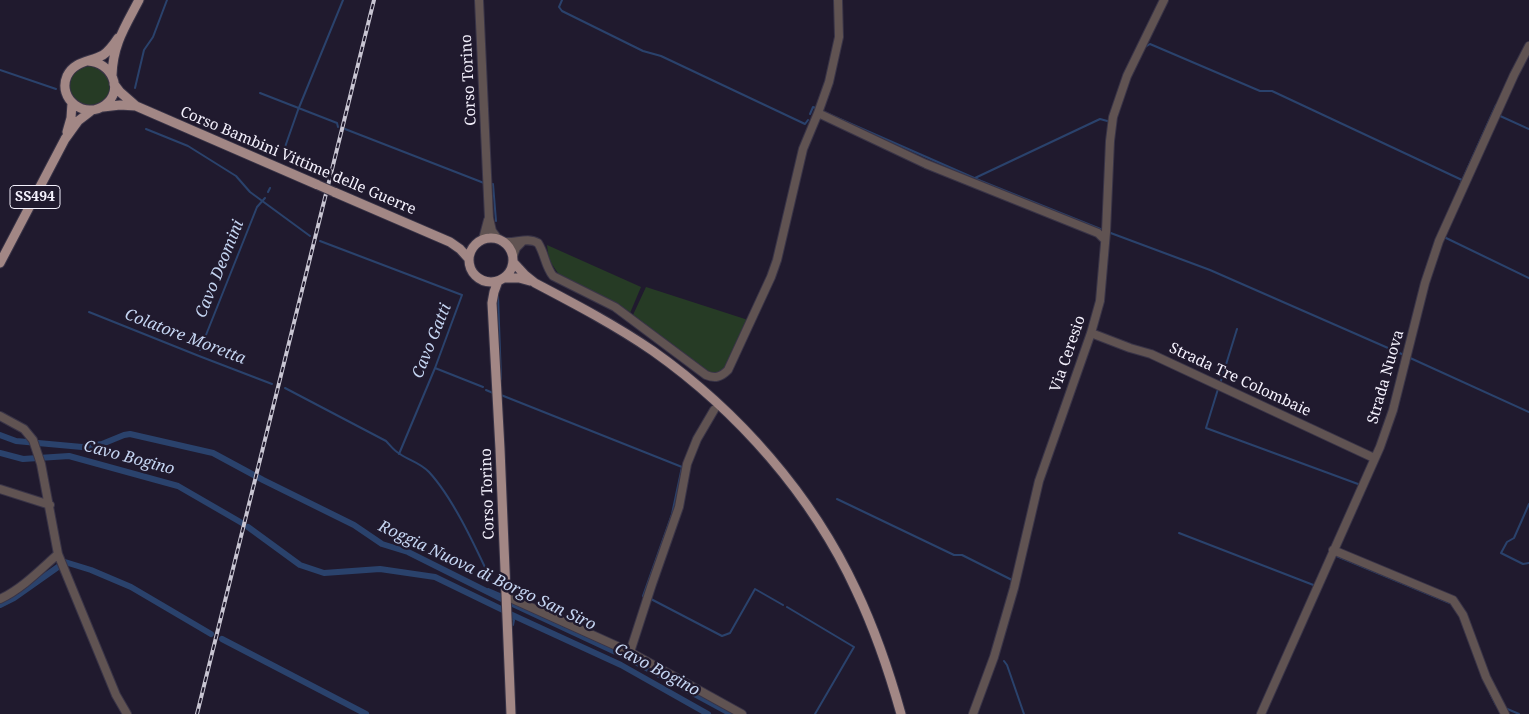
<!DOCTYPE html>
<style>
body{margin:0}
canvas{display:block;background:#201a2e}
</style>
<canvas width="1529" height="714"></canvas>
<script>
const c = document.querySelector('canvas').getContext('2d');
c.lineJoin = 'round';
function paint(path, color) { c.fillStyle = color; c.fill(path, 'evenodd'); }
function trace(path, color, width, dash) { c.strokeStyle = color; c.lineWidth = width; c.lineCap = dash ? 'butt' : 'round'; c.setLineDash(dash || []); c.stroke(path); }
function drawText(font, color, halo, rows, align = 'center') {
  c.font = font + ' "Noto Serif",serif'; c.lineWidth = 5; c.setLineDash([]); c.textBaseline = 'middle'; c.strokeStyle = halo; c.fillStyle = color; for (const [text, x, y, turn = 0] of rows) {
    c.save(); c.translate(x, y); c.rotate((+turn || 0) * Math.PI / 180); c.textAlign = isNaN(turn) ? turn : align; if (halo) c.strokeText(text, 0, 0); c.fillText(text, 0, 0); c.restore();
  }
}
paint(new Path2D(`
 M70 86a20 20 0 1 1 40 0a20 20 0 1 1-40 0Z
 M547,245L641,287L630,313L560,276L549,260Z
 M646,287L748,320L727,367L720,374H709L633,315Z`), '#263b25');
paint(new Path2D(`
 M632,657L734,714H725L629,662Z`), '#2a426c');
trace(new Path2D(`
 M562,0L559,7L562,11L643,51L661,56L805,124L808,120
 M1145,47L1150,44L1260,91H1272L1462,180
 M0,70L56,89
 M135,88L144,50L153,37L167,0
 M260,93L337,123L338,127
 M824,112L981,181L1103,230
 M810,114L813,107L816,108
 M1498,115L1529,129
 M146,129L188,146L236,176L250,192L310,236
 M345,129L484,183
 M285,147L298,110L343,0
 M975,178L1100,119L1111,122
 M490,185L493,184L496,221
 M1460,185L1496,105
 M268,192L270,188
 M1108,232L1210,270L1404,355
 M1444,237L1529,278
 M320,241L462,295L435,368L399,454
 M498,296L501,379
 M89,312L199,356L272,384
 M200,350L257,207L265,198
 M1408,357L1529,412
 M435,368L483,387
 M1220,384L1237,329
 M285,388L386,441C390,445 394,451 400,454C410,461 419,462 429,472C453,498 475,546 490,578L491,583
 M1218,389L1206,428L1358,484
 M486,390L493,393
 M501,393V395L682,467L672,514L643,596H646
 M837,499L954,555H962L1012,580V582
 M1529,504L1514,538L1507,542L1501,553L1523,564L1529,563
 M1179,533L1316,586
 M1334,555L1452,604
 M488,589L502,595
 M649,598L722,636L730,633L755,589L783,605
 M787,607L854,647L815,714
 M510,618L514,620L513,625
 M1004,661L1007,665L1024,714
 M1490,693L1496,705
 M1505,708L1519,714`), '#2a426c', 2);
trace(new Path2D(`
 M0,435L16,441L82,447L102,444L124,435L130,434L213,453L263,480L354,525L382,544L408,552L502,599L637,662
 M0,453L23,459L69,456L178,486L242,523
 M248,527L300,565L324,573L380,569L435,577L503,610
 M0,605L14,598L65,562L91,570L131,587L211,634
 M510,614L621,665L708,714
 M222,639L366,714`), '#2a426c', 6);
const minor = new Path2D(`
 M479,0L489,218L492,231L498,239
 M818,113L926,164L1098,233L1105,240
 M483,239L488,220
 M505,242C516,243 528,237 538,243C545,254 545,266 553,276L615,307L706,375C715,379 721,377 728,370L771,277L777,260L803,149L818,113L829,82L839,37L838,0
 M513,256L516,248L522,242
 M1091,333L1130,348L1151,354L1374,458
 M0,416L24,429L33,440L41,464L58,554L116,695L127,714
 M0,489L50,505
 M1333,550L1453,600L1463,615L1486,677L1505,714
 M506,596L630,652L742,714
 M0,599C22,589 41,569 58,554
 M630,652L652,584L679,507L687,464L697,439L714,410
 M973,714L994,657L1014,588L1039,481L1091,333L1100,301L1106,232L1110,141L1113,117L1127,76L1164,0
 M1261,714L1380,447L1393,410L1425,283L1439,241L1514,75L1529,46`);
const major = new Path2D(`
 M88,61C111,62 125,90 105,105C85,120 57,99 67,76C74,61 90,62 103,55C109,51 114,44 118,38
 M112,75C113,44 125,27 139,0
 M114,84L120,92L136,106L318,185
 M103,107L120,105L136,106
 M67,132L71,118L72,103
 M334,192L450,242L460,249L469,259
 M469 260a22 22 0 1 1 44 0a22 22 0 1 1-44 0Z
 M513,262L525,275L535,283C575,304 615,325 653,351C738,411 812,495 856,590C875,630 889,671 901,714
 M0,263L65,139L78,121L91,111
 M505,278H519L530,281
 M498,281L494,292L492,303L500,449L511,714`);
trace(minor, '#393447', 10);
trace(major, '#393447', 11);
trace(minor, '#605352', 8);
trace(major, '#a28785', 9);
const rail = new Path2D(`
 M197,714L374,0`);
trace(rail, '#c8c5d2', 4);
trace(rail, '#201a2e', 2, [5.5]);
const majorBridge = new Path2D(`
 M318,185L334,192`);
trace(majorBridge, '#393447', 11, []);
trace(majorBridge, '#a28785', 9);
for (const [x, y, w] of [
 [35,197,50]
]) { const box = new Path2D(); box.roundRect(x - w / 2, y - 11.5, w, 23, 4); c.fillStyle = '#201a2e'; c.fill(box); trace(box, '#f4f1fd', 1); }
drawText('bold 14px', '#f4f1fd', null, [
 ["SS494",35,197]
]);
drawText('15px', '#f4f1fd', '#201a2e', [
 ["Corso Torino",469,80,-93],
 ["Corso Bambini Vittime delle Guerre",298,161,23],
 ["Via Ceresio",1068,354,-71],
 ["Strada Nuova",1386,377,-74],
 ["Strada Tre Colombaie",1240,380,25],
 ["Corso Torino",488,494,-92]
]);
drawText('italic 16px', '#c5d5f2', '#201a2e', [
 ["Cavo Deomini",220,269,-68],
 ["Colatore Moretta",185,337,21],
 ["Cavo Gatti",432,341,-68],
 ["Cavo Bogino",129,458,15],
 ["Roggia Nuova di Borgo San Siro",487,576,25],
 ["Cavo Bogino",657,670,28]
]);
</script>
